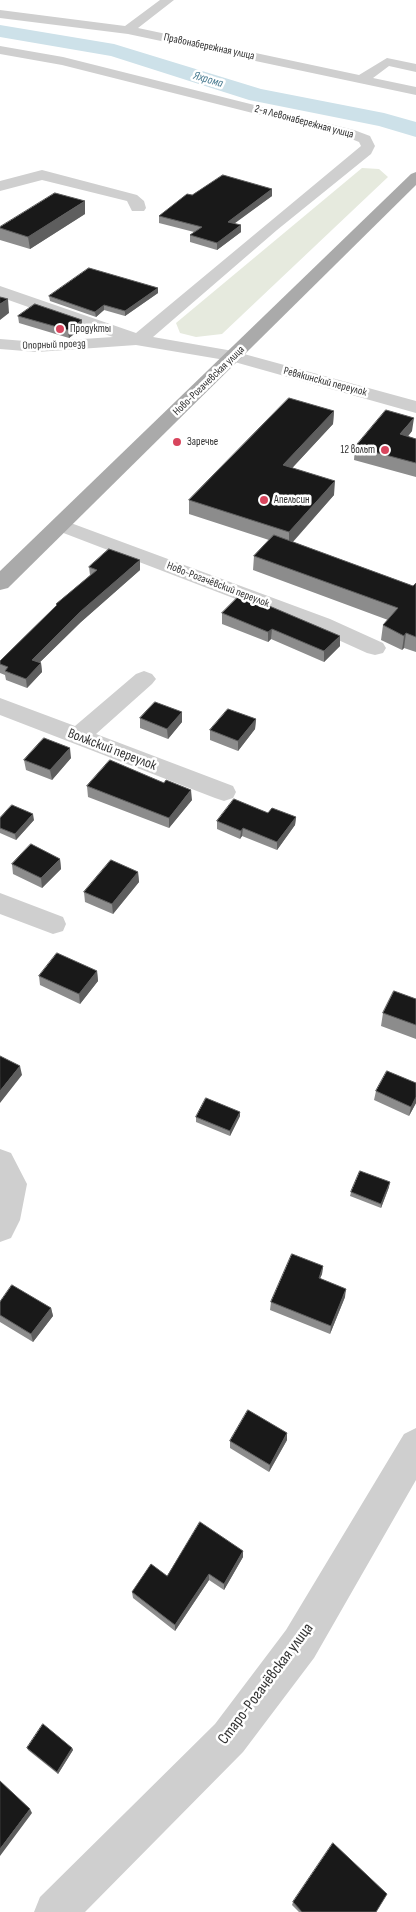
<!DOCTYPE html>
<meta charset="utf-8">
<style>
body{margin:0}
canvas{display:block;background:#fff}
</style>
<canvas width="416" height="1912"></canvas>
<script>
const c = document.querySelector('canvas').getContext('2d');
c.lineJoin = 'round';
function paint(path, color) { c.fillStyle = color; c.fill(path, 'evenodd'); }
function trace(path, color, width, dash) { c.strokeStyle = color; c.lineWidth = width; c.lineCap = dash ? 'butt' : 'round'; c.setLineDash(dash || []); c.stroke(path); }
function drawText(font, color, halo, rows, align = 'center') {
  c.font = font + ' "Sofia Sans Condensed",sans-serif'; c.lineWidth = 5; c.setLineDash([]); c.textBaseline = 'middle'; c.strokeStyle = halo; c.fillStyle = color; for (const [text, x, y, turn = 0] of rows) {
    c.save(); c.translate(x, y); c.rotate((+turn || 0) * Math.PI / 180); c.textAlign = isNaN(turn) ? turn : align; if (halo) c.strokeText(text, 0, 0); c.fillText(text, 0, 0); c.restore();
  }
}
paint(new Path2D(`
 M362,168L379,169L388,177L222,334L196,337L180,333L176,323Z`), '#e6eade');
paint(new Path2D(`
 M0,25L114,44L261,89L384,113L416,122V137L379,126L249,100L111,56L0,37Z`), '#cde1e9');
paint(new Path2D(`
 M160,0H174L138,28L359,75L387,58L416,64V72L389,66L373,78L416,87V95L128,34L0,18V10L125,26Z
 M0,46L63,57L354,130L370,136L375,146L371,154L277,230L153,337L233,351L416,401V413L231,361L136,345L37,352L0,349V339L37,342L113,337L0,297V286L136,333L361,146L359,142L344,136L62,65L0,54Z
 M42,170L137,195L144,201L146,208L144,211H132L127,201L42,180L0,191V181Z
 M60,519L330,619L383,643L386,648L383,653L375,655L367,653L314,629L53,529L50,525L53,521Z
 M144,671L152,674L156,679L152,684L96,734L233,786L236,792L233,798L224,801L215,798L0,715V698L75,726L136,674Z
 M0,893L63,917L66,924L63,931L53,934L0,914Z
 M0,1149L11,1153L27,1184L20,1220L11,1238L0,1242Z
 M416,1428V1480L314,1658L243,1752L85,1912H34L40,1897L215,1724L286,1630L404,1434Z`), '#cfcfcf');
paint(new Path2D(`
 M416,172V185L8,588L0,590V571L411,174Z`), '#aaa');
paint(new Path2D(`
 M272,189V196L234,223L241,232L217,250L190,242V235L194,232L159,223V216L192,195Z
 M85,214L30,249L0,240V227Z
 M158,288V293L125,316L104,310L96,317L50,301L49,296Z
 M18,316L82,328L69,338L19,323Z
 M334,411L333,424L292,468L334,495L293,542L413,586L416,583V652L404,648L402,650L381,640L383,625L388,620L253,570L254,556L269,540L189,514V500Z
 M412,431L408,436L416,439V477L354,460L355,447Z
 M89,567L140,570L81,622L40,662L41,663L42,672L27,688L6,680L5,675L0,673V661L56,606V604L90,575Z
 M222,613L340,646L324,662L271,639L268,642L222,624Z
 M182,712V722L168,739L140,728V718Z
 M256,719L255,729L238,751L210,740V730Z
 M71,758L52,780L26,770L24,760Z
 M87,786L192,800L169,828L88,797Z
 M268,813L296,817L295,825L277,850L242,836L240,839L217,829V821Z
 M0,818L34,820L16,840L0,833Z
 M60,859L61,869L42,888L13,874L12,864Z
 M138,872L139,882L113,914L85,902L84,892Z
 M97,971L98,981L80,1004L40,985L39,976Z
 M416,999V1039L381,1026L383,1013Z
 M416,1083V1103L409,1116L374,1100L376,1091Z
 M240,1112V1116L230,1136L196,1122V1117Z
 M389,1187L381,1208L350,1196L351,1192Z
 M323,1266L322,1274L320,1278L345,1297L330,1334L270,1310L271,1302Z
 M0,1302L51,1308L53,1316L33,1342L0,1322Z
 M287,1440L269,1472L230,1448V1441Z
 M243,1551V1557L224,1590L209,1580L175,1631L133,1598L132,1592L167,1576Z
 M27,1748H72L73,1750L58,1774L28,1750Z
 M293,1902L376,1912H299L292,1905Z`), '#8c8c8c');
paint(new Path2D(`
 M272,189V196L227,229L228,222Z
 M85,201V214L30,249L28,237Z
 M241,225V232L217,250V243Z
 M158,288V293L125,316V311Z
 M8,299L9,313L0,320V304Z
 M104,305V310L96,317L95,312Z
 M82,320V328L69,338L68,330Z
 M334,411L333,424L282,479L283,465Z
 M414,418L412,431L399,448L400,434Z
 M335,481L334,495L289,546V532Z
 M140,560V570L81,622L33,669L32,660L80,612Z
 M272,629L271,639L268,642V632Z
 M406,633L404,648L402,650L404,636Z
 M340,636V646L324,662V651Z
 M41,663L42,672L27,688L26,679Z
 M182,712V722L168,739L167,729Z
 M256,719L255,729L238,751V741Z
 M70,748L71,758L52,780L50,770Z
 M191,790L192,800L169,828V818Z
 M33,814L34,820L16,840L15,834Z
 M296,817L295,825L277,850V842Z
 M243,828L242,836L240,839L241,831Z
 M60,859L61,869L42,888L41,878Z
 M138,872L139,882L113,914L112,904Z
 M97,971L98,981L80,1004L79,994Z
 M20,1066L22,1075L0,1103V1091Z
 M416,1097V1103L409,1116L411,1107Z
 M240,1112V1116L230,1136V1131Z
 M390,1182L389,1187L381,1208V1204Z
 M323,1266L322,1274L317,1286L319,1278Z
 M346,1289L345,1297L330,1334L331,1326Z
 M51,1308L53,1316L33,1342L31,1334Z
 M287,1433V1440L269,1472L270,1465Z
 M243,1551V1557L224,1590V1584Z
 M209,1574V1580L175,1631V1625Z
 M72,1748L73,1750L58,1774L57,1772Z
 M30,1809L32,1813L0,1856V1849Z`), '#5e5e5e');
const building = new Path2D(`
 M223,175L272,189L228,222L241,225L217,243L190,235L202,227L159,216L187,194L192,195Z
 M55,193L85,201L28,237L0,228V227Z
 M89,268L158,288L125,311L104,305L95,312L49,296Z
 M0,297L8,299L0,304Z
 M35,304L82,320L68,330L18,316Z
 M289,398L334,411L283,465L335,481L289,532L189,500Z
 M386,410L414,418L400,434L416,439V463L355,447Z
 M274,535L413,586L416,583V637L406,633L404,636L383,625L398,608L254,556Z
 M109,549L140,560L80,612L32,660L41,663L26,679L5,671L8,667L0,664V661L57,605L56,604L97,570L89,567Z
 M241,594L340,636L324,651L272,629L268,632L222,613Z
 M155,702L182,712L167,729L140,718Z
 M228,709L256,719L238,741L210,730Z
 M44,738L70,748L50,770L24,760Z
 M110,760L164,783L166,780L191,790L169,818L87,786Z
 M234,799L268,813L272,808L296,817L277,842L243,828L241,831L217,821Z
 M12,805L33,814L15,834L0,828V818Z
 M31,844L60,859L41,878L12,864Z
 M111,860L138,872L112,904L84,892Z
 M57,953L97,971L79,994L39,976Z
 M394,991L416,999V1025L383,1013Z
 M0,1056L20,1066L0,1091Z
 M387,1071L416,1083V1097L411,1107L376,1091Z
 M206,1098L240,1112L230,1131L196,1117Z
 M360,1171L390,1182L381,1204L351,1192Z
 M292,1254L323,1266L319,1278L346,1289L331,1326L271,1302Z
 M12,1285L51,1308L31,1334L0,1315V1302Z
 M248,1410L287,1433L270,1465L230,1441Z
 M200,1522L243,1551L224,1584L209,1574L175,1625L132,1592L151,1564L167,1576Z
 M43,1724L72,1748L57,1772L27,1748Z
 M0,1781L30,1809L0,1849Z
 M333,1843L387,1894L376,1912H302L293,1902Z`);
paint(building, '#191919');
trace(building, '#5e5e5e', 1);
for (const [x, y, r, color] of [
 [60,329,5,"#d8455d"],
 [177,442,5,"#d8455d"],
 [385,450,5,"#d8455d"],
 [264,500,5,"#d8455d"]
]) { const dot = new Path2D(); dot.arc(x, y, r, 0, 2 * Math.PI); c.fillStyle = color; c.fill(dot); trace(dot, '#fff', 2); }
drawText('11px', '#323232', '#fff', [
 ["Правонабережная улица",209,47,12],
 ["2-я Левонабережная улица",304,122,15],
 ["Опорный проезд",54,345,-2],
 ["Ново-Рогачевская улица",209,381,-44],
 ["Ревякинский переулок",325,382,15],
 ["Ново-Рогачёвский переулок",218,585,21]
]);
drawText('11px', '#323232', '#fff', [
 ["Продукты",70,329],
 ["Заречье",187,442],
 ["12 вольт",375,450,"right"],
 ["Апельсин",274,500]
], 'left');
drawText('italic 12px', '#45788e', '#fff', [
 ["Яхрома",208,80,17]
]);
drawText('14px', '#323232', '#fff', [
 ["Волжский переулок",112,750,21]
]);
drawText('16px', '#323232', '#fff', [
 ["Старо-Рогачёвская улица",266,1684,-53]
]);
</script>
